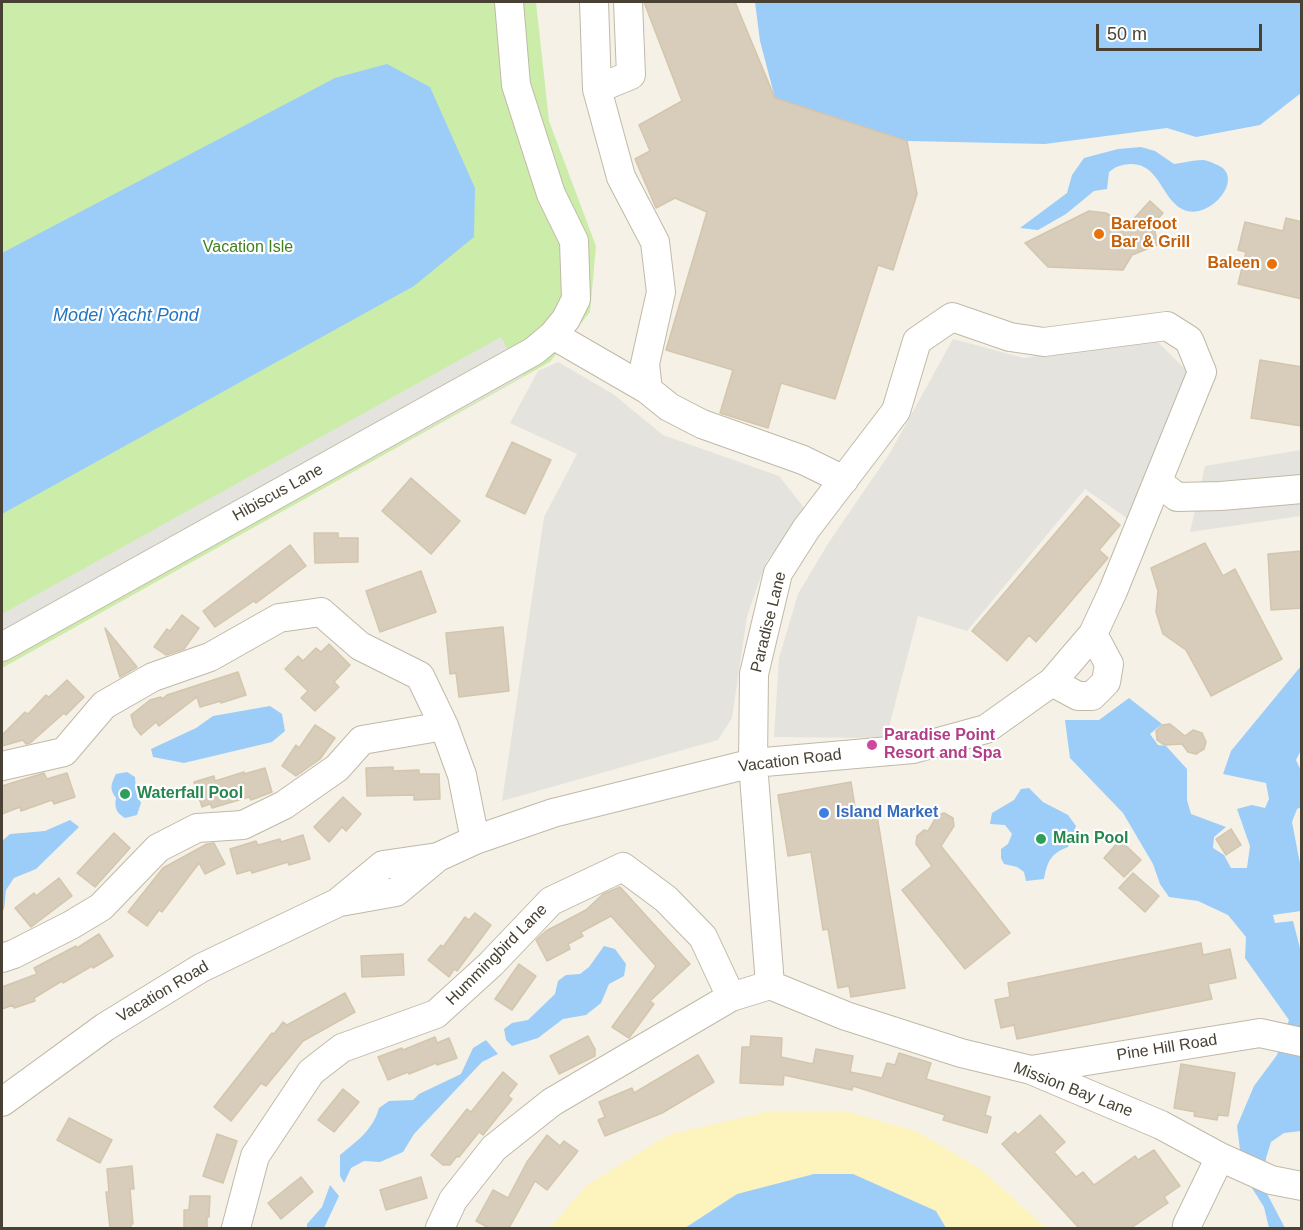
<!DOCTYPE html>
<style>
body{margin:0}
#map{position:relative;width:1303px;height:1230px;overflow:hidden;background:#f5f1e6;font-family:Arial,sans-serif}
canvas{display:block}
.frame{position:absolute;inset:0;border:3px solid #484134;pointer-events:none}
.scale{position:absolute;left:1096px;top:24px;width:166px;height:27px;box-sizing:border-box;border:3px solid #484134;border-top:0;padding-left:8px;font-size:18px;line-height:21px;white-space:nowrap;color:#484134;-webkit-text-stroke:4px #fff;paint-order:stroke}
</style>
<div id="map">
<canvas width="1303" height="1230"></canvas>
<div class="frame"></div>
<div class="scale">50 m</div>
</div>
<script>
const c = document.querySelector('canvas').getContext('2d');
c.lineJoin = 'round';
function paint(path, color) { c.fillStyle = color; c.fill(path, 'evenodd'); }
function trace(path, color, width, dash) { c.strokeStyle = color; c.lineWidth = width; c.lineCap = dash ? 'butt' : 'round'; c.setLineDash(dash || []); c.stroke(path); }
function drawText(font, color, halo, rows, align = 'center') {
  c.font = font + ' Arial,sans-serif'; c.lineWidth = 4.5; c.setLineDash([]); c.textBaseline = 'middle'; c.strokeStyle = halo; c.fillStyle = color; for (const [text, x, y, turn = 0] of rows) {
    c.save(); c.translate(x, y); c.rotate((+turn || 0) * Math.PI / 180); c.textAlign = isNaN(turn) ? turn : align; if (halo) c.strokeText(text, 0, 0); c.fillText(text, 0, 0); c.restore();
  }
}
paint(new Path2D(`
 M2,2H536L549,121L596,246L590,312L550,362L2,668Z`), '#ccedaa');
paint(new Path2D(`
 M766,1112H849L918,1132L982,1170L1046,1228H946L936,1211L852,1174H814L737,1194L685,1228H550L586,1186L668,1135Z`), '#fdf3bd');
paint(new Path2D(`
 M501,337L523,376L2,661V614Z
 M1154,338L1187,371L1131,521L1085,489L967,631L918,616L886,738L774,737L779,658L798,594L829,542L890,453L953,339L1024,358Z
 M558,362L613,394L663,435L779,476L805,509L766,562L747,616L732,718L718,740L502,801L544,517L577,454L510,423L538,371Z
 M1301,450V516L1190,532L1205,466Z`), '#e5e3de');
paint(new Path2D(`
 M755,2H1301V93L1260,125L1196,137L1167,128L1045,144L907,141L775,98L760,41Z
 M387,64L430,87L475,188L474,237L414,286L2,514V253L335,78Z
 M1141,147L1155,151L1174,164C1183,163 1193,160 1202,160C1206,160 1211,162 1215,164C1248,175 1211,221 1184,210C1161,200 1160,163 1130,164C1120,165 1117,166 1109,172L1107,189L1094,191L1066,214L1038,230L1020,228L1067,193L1072,175L1084,158L1118,149Z
 M1301,666V750L1296,760L1301,771V807L1297,809L1292,822L1301,869V911L1273,915L1275,923L1293,921L1301,952V1131L1284,1133L1271,1142L1266,1158L1264,1188L1285,1228H1269L1264,1207L1252,1188L1240,1150L1237,1126L1254,1086L1277,1055L1289,1020L1245,958L1246,937L1228,915L1198,901L1169,897L1160,884L1153,864L1123,813L1070,758L1065,720H1099L1129,698L1162,724L1150,734L1158,745L1166,746L1187,769V800L1191,814L1226,827L1214,837L1213,848L1224,855L1231,868H1247L1250,846L1237,809L1252,805L1265,808L1269,799L1266,783L1223,774L1231,751Z
 M270,706L282,714L285,731L272,742L184,763L153,757L151,749L196,728L213,716Z
 M127,772L135,777L136,791L141,803L137,815L125,818C117,813 114,809 116,798C109,789 111,784 116,774Z
 M1029,788L1043,802L1068,815L1076,826L1068,847C1051,853 1047,862 1044,879L1026,881L1024,872L1017,867L1004,864L1001,858V849L1008,844L1012,834L1005,825L990,824L992,813L1014,800L1021,789Z
 M70,820L79,827L36,869L14,878L6,890L4,909L2,912V841L10,834L45,831Z
 M604,946L615,949L626,964L624,976L609,984L601,1003L586,1015L563,1019L538,1038L512,1046L506,1040L504,1029L512,1023L528,1020L555,994L558,981L566,975L580,974L589,967Z
 M486,1040L498,1054L482,1062L414,1134L403,1152L380,1162L364,1161L351,1168L344,1183L340,1176V1155C357,1141 373,1130 379,1108L389,1101L413,1100L419,1094L461,1074L473,1048Z
 M814,1174H853L936,1211L946,1228H685L737,1194Z
 M330,1185L339,1196L324,1228H307V1224L322,1207Z`), '#9bcdf8');
const building = new Path2D(`
 M644,2H735L775,98L907,141L917,194L893,270L878,265L835,399L781,383L768,428L720,413L733,370L666,350L707,212L675,198L656,208L635,159L650,151L639,125L682,101Z
 M1150,201L1163,213L1154,223L1157,245L1132,255L1123,270L1048,267L1025,243L1089,211L1106,213L1127,226Z
 M1286,218L1302,222V299L1238,284L1246,252L1238,250L1245,222L1283,231Z
 M1260,360L1302,367V426L1251,418Z
 M512,442L551,460L525,514L486,496Z
 M411,478L460,521L431,554L382,511Z
 M1087,496L1120,525L1099,550L1108,558L1036,642L1029,635L1007,661L972,631Z
 M314,533H338V538H358V562L315,563Z
 M1205,543L1223,576L1235,569L1282,659L1211,696L1186,650L1163,634L1156,612L1158,591L1151,568Z
 M290,545L306,566L256,603L254,601L215,627L203,611Z
 M1302,551V608L1271,610L1268,554Z
 M421,571L436,612L380,632L366,591Z
 M182,615L199,628L184,649L166,655L154,647L167,629L170,631Z
 M503,627L509,691L459,697L456,673L450,674L446,633Z
 M105,628L137,667L120,677L119,674Z
 M329,644L350,665L334,682L339,687L315,711L301,698L308,691L285,669L298,656L303,661L316,648L321,652Z
 M238,672L246,695L221,703V701L200,707L197,697L159,726L156,722L141,735L134,726L131,715L150,700L161,697L162,699L167,695Z
 M67,680L84,697L66,715L64,713L30,743L26,744L23,740L2,746V735L25,712L28,714L46,695L49,697Z
 M1170,724L1185,736L1193,730L1202,733L1206,742L1204,749L1196,754L1188,752L1182,744L1164,745L1157,740L1156,731L1162,725Z
 M315,725L335,738L320,759L296,776L282,766L296,745L299,748Z
 M393,767V771L419,770V774H439L440,799L414,800V795L367,796L366,768Z
 M265,768L272,792L251,800L249,797L212,808L210,804L202,807L194,782L214,776L215,781L244,772V774Z
 M44,773L47,779L67,773L75,797L54,804L52,800L21,811L20,807L2,814V786Z
 M851,782L856,813L876,809L905,988L851,997L849,986L838,988L828,929L823,930L811,852L788,856L778,795Z
 M343,797L361,814L346,831L342,827L329,842L314,827Z
 M944,813L953,818L954,826L941,846L1010,933L965,969L902,890L932,866L916,844L917,836L924,830L928,831L937,816Z
 M1231,829L1241,845L1226,855L1216,839Z
 M114,833L130,848L95,887L77,873Z
 M303,835L310,859L289,865L288,862L252,873L251,870L237,874L230,849L256,841L258,845L280,839L281,842Z
 M1120,840L1141,860L1124,877L1104,858Z
 M207,844L214,843L225,864L205,874L199,863L162,912L159,910L147,926L128,912L163,868Z
 M1133,873L1159,896L1145,912L1119,888Z
 M59,878L72,896L31,927L15,908L34,893L36,896Z
 M620,887L690,964L650,1001L654,1004L629,1038L612,1027L656,966L611,916L581,932L583,936L568,944L570,949L547,961L536,940L546,931L586,910L603,894Z
 M475,913L491,925L457,971L454,969L449,977L428,960L441,945L443,947L465,917L469,920Z
 M99,934L113,956L93,968L92,966L63,983L62,981L34,998L35,1001L14,1008L13,1005L2,1009V987L37,974L34,968L76,946L77,948Z
 M1201,943L1203,955L1230,949L1236,978L1208,984L1212,999L1017,1039L1014,1025L1001,1028L995,1000L1010,997L1008,983Z
 M403,954L404,975L362,977L361,956Z
 M519,964L536,976L512,1010L495,999Z
 M345,993L355,1012L303,1041L266,1086L261,1083L231,1121L214,1107L272,1033L274,1034L283,1022L287,1025Z
 M588,1036L595,1049V1056L559,1074L550,1056Z
 M751,1036L782,1038L781,1057L813,1064L816,1049L853,1056L850,1072L882,1078L887,1063L895,1065L899,1053L931,1063L926,1079L990,1097L985,1115L991,1117L987,1133L943,1120L945,1115L853,1086L852,1090L784,1075L783,1085L740,1083L742,1047H750Z
 M435,1037L437,1043L449,1038L457,1058L437,1065L436,1063L409,1074L408,1072L388,1080L378,1057L402,1048L403,1050Z
 M698,1055L714,1082L662,1113L605,1136L598,1120L605,1117L599,1102L632,1088L634,1093Z
 M1181,1064L1235,1073L1228,1116L1218,1115L1217,1120L1194,1116L1195,1112L1174,1108Z
 M503,1072L517,1084L508,1096L512,1099L483,1135L479,1132L459,1157L457,1156L450,1165H443L431,1155L467,1109L471,1112Z
 M343,1089L359,1102L334,1132L318,1120Z
 M1040,1115L1065,1142L1054,1152L1076,1177L1083,1172L1094,1185L1135,1156L1138,1160L1154,1150L1180,1186L1164,1197L1168,1203L1131,1228H1079L1002,1144L1015,1132L1018,1135Z
 M69,1118L112,1140L100,1163L57,1140Z
 M217,1134L237,1141L223,1183L203,1176Z
 M547,1135L560,1146L564,1141L578,1151L547,1190L535,1181L509,1228H489L476,1221L493,1190L508,1198L527,1162Z
 M132,1166L134,1189H130L133,1224H131V1228H110L106,1192H109L107,1169Z
 M301,1177L313,1192L281,1219L268,1203Z
 M421,1177L427,1198L386,1210L380,1190Z
 M190,1196H210L209,1217H207V1228H184V1210H189Z`);
paint(building, '#d8cdba');
trace(building, '#d3c6ac', 1.5);
const minor = new Path2D(`
 M594,2L597,89L621,177L655,242L661,292L645,364L648,390
 M597,89L631,75L628,2
 M553,335L648,390L669,407L702,424L803,460L844,480
 M1158,482L1177,497L1221,496L1302,489
 M2,647L534,351L553,335L566,319L576,299L574,241L551,194L516,85L509,2
 M1052,682L1078,696H1092L1106,682L1109,664L1093,634
 M2,766L64,752L104,705L153,677L210,657L279,618L321,612L360,646L420,676L444,726L462,775L475,840
 M340,902L396,892L438,857
 M2,958L14,954L71,925L101,907L158,848L197,828L243,825L284,805L337,768L362,740L444,726
 M770,985L846,1016L961,1053L1031,1070L1161,1125L1220,1157L1271,1180L1302,1186
 M1031,1070L1260,1033L1302,1042
 M2,1102L105,1027L201,968L337,903L383,865L438,857L475,840L553,813L753,763L913,749L986,729L1052,682L1093,634L1113,591L1202,372L1189,340L1167,326L1044,342L1010,337L952,317L917,341L896,411L806,529L778,573L754,674L753,763L770,985
 M236,1228L255,1156L311,1072L342,1048L436,1014L491,964L551,901L623,867L666,899L703,937L731,997
 M440,1228L453,1200L494,1148L552,1102L731,997L770,985
 M1187,1228V1225L1220,1157`);
trace(minor, '#c1b9a7', 30);
trace(minor, '#fff', 28);
for (const [x, y, r, color] of [
 [1099,234,6,"#e8710a"],
 [1272,264,6,"#e8710a"],
 [872,745,6,"#d1479c"],
 [125,794,6,"#2e9e5b"],
 [824,813,6,"#3f7fe0"],
 [1041,839,6,"#2e9e5b"]
]) { const dot = new Path2D(); dot.arc(x, y, r, 0, 2 * Math.PI); c.fillStyle = color; c.fill(dot); trace(dot, '#fff', 2); }
drawText('bold 16px', '#c56008', '#fff', [
 ["Barefoot",1111,225],
 ["Bar & Grill",1111,243],
 ["Baleen",1260,264,"right"]
], 'left');
drawText('16px', '#408121', '#fff', [
 ["Vacation Isle",248,248]
]);
drawText('16px', '#484134', '#fff', [
 ["Hibiscus Lane",278,493,-29],
 ["Paradise Lane",769,622,-76],
 ["Vacation Road",790,761,-7],
 ["Hummingbird Lane",497,955,-45],
 ["Vacation Road",163,992,-31],
 ["Pine Hill Road",1167,1048,-9],
 ["Mission Bay Lane",1073,1090,21]
]);
drawText('bold 16px', '#b23c85', '#fff', [
 ["Paradise Point",884,736],
 ["Resort and Spa",884,754]
], 'left');
drawText('bold 16px', '#27864d', '#fff', [
 ["Waterfall Pool",137,794],
 ["Main Pool",1053,839]
], 'left');
drawText('bold 16px', '#366cbe', '#fff', [
 ["Island Market",836,813]
], 'left');
drawText('italic 18px', '#2175c0', '#fff', [
 ["Model Yacht Pond",126,316]
]);
</script>
